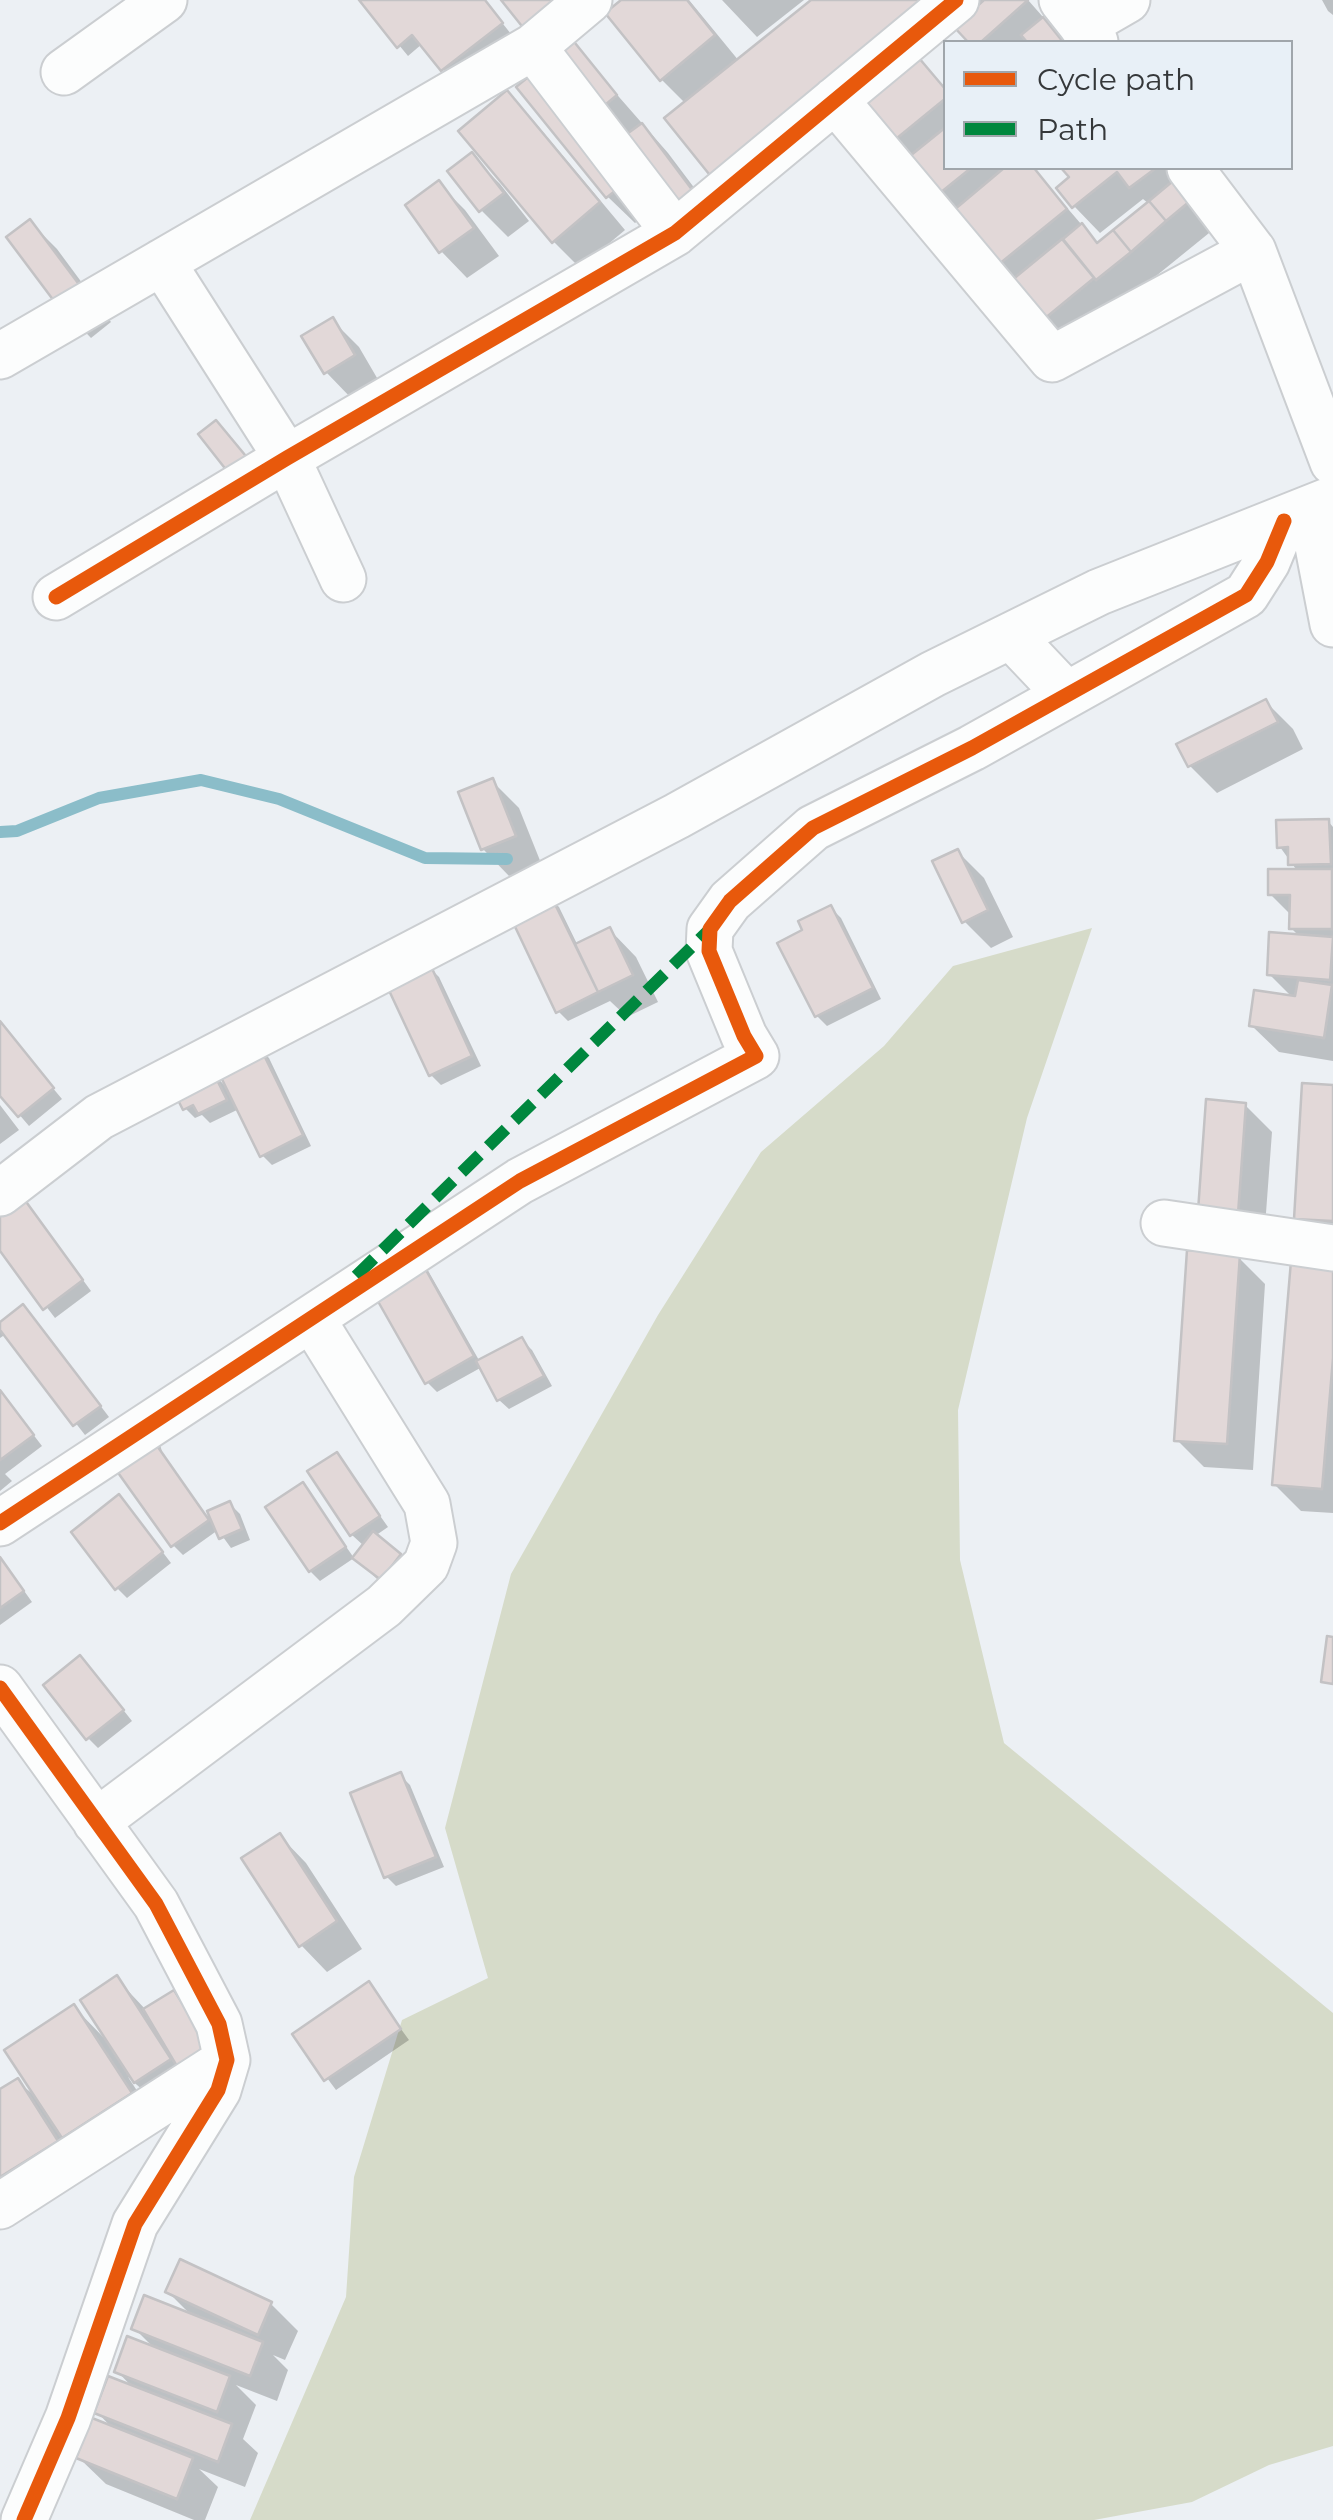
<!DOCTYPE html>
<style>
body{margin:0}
#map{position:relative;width:1333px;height:2520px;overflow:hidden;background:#ecf0f4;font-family:Montserrat,sans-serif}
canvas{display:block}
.legend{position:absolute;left:943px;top:40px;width:350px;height:130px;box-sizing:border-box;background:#e8f0f7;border:2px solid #a0a6ab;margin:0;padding:12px 18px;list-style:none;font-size:30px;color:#35383a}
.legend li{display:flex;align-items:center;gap:20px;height:50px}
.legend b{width:50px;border:2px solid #a0a6ab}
</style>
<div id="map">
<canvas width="1333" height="2520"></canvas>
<ul class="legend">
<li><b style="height:12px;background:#e8590c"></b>Cycle path</li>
<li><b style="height:12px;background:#00873e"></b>Path</li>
</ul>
</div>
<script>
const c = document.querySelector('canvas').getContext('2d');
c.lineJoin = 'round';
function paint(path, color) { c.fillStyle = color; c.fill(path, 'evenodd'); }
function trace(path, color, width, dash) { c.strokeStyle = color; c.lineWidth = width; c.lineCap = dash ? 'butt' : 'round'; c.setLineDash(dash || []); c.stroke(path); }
paint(new Path2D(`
 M1092,928L1027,1118L958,1410L960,1560L1004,1743L1333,2013V2446L1269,2465L1192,2502L1094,2520H250L346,2297L354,2177L402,2020L488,1978L445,1828L511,1574L658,1315L761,1152L884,1046L953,966Z`), '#d6dbc9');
paint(new Path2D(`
 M362,0H484L511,34L452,80L422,44L408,56Z
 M625,0H689L739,61L814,0H1028L1065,42H971L959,29L918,61L946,88V168H1033L1099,245L1149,204L1143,199L1100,233L1074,206L1073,178L1064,168H1165L1214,229L1066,349L863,106L686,104L662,80Z
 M722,0H804L757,37Z
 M1322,0H1333V15L1328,11Z
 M571,42L668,153L720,222L601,109Z
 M519,87L654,208L635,223L608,197Z
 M507,93L533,120L625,230L580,268L553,241Z
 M471,155L500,184L529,221L508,237L481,210L451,171Z
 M439,184L465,210L499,256L467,278L441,251Z
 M30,222L57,249L111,322L91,338L65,311Z
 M332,320L359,347L380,383L352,399L326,372Z
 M1266,702L1293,729L1303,749L1217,793L1190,766L1180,745Z
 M492,781L519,808L541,863L509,876L483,849Z
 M1328,821L1333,827V1061L1279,1052L1252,1026L1293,998L1269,974L1300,937L1291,928L1292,916L1270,894L1298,872L1280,847Z
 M958,852L984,878L1013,937L991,948L964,921Z
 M549,897L559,907L578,946L610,930L636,957L658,1002L627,1017L610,1001L568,1021L558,1011Z
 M831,908L841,918L881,999L827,1026L817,1016L806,931Z
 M429,967L439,977L481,1066L441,1085L431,1075Z
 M0,1025L62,1099L29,1126L0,1092Z
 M259,1048L269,1058L311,1146L272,1165L262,1155L239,1109L210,1123L202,1115L195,1118L185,1108L211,1071L228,1089Z
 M1333,1088V1245L1323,1244L1297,1218Z
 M0,1105L19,1130L0,1144Z
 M1245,1105L1272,1132L1264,1240L1227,1237Z
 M28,1205L91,1291L55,1318L0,1246Z
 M416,1257L426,1267L480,1362L522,1340L532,1350L552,1386L509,1409L499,1400L482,1367L437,1392L427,1382Z
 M1238,1257L1265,1284L1253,1470L1204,1467L1177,1440Z
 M1333,1267V1513L1301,1511L1274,1484Z
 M33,1317L109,1417L85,1435L6,1334L0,1338V1325Z
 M0,1391L42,1446L5,1474L12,1481L0,1491Z
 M160,1444L162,1452L212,1523L230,1504L240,1514L250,1540L231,1548L218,1530L183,1555L173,1545L113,1461Z
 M337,1455L388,1527L375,1536L426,1582L382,1584L356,1558L364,1546L352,1535L311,1472Z
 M303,1485L354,1558L320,1581L310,1571Z
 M129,1508L171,1563L127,1598L117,1588Z
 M0,1557L32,1602L0,1625Z
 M90,1668L132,1721L98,1748L88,1738Z
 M400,1775L410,1785L444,1867L396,1886L386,1876Z
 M280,1836L306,1863L362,1949L327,1972L301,1945Z
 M117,1979L146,2010L174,1993L201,2020L163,2108L128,2077L157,2121L0,2191V2092L17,2081L40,2100L74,2007L107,2041Z
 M368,1984L409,2040L336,2090L295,2035Z
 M168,2292L271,2304L298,2331L285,2360L273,2355L288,2370L277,2401L236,2385L256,2405L243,2439L258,2453L245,2487L199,2469L218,2487L205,2520H194L106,2484L79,2458L113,2429L97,2412L135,2390L117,2371L155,2349L134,2328L193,2317Z`), '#0003');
trace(new Path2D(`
 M0,832L17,831L99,798L201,780L279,799L425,858L507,859`), '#8bbdc9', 12);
const building = new Path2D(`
 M359,0H485L503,23L441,71L412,35L397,48Z
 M501,0H561L525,30Z
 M621,0H687L715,35L660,81L605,13Z
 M811,0H935L713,179L664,118Z
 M984,0H1028L981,42H968L954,27Z
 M1043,17L1063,42H1027L1021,35Z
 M571,38L617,95L599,110L553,53Z
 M919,58L946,90V98L891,143L861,106Z
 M538,69L629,180L606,198L516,87Z
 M507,90L600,202L552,243L458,131Z
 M642,123L696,195L674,211L620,139Z
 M946,127V168H971L935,197L905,160Z
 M472,152L504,193L479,212L447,171Z
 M1004,168H1034L1067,209L993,269L948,215Z
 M1061,168H1156L1129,188L1117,172L1072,208L1056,188L1069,177Z
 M439,180L474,228L439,253L405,205Z
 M1173,181L1190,201L1166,221L1149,201Z
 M1149,201L1166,221L1131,252L1113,230Z
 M30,219L87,295L63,313L6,237Z
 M1082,223L1097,243L1113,230L1131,252L1096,280L1063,239Z
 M1062,239L1094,278L1038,324L1006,285Z
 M333,317L355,355L324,374L301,336Z
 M216,420L250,461L231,476L198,434Z
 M1266,699L1278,722L1188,767L1176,744Z
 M493,778L516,836L481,850L458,792Z
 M1329,819L1331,864L1288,865V847L1277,848L1276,820Z
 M958,849L988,910L962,923L932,861Z
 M1268,869H1332V929H1289L1290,895H1268Z
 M550,894L598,992L556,1013L509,914Z
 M831,905L873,988L815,1017L777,943L802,930L798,921Z
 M610,927L633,975L598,992L575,944Z
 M1269,932L1333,937L1330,980L1267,975Z
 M430,964L472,1056L429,1076L386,984Z
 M1298,980L1332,985L1324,1038L1249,1026L1254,990L1295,996Z
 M0,1021L54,1088L18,1117L0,1096Z
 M259,1045L303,1135L260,1157L216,1067Z
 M211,1068L227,1100L198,1114L193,1105L183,1110L176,1096Z
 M1302,1083L1333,1085V1221L1294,1219Z
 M1206,1099L1246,1103L1238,1214L1198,1211Z
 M19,1192L83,1280L43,1310L0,1251V1206Z
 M1187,1250L1240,1254L1227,1444L1174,1441Z
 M417,1254L474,1356L425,1384L367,1282Z
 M1291,1261L1333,1265V1358L1322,1489L1272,1485Z
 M23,1304L101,1406L73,1426L0,1330V1322Z
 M522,1337L544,1376L497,1401L476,1361Z
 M0,1390L34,1435L0,1460Z
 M153,1440L209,1520L171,1547L109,1460Z
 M337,1452L380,1516L350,1536L307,1471Z
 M303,1482L346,1547L309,1572L265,1507Z
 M119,1494L163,1552L115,1590L71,1532Z
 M230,1501L242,1529L219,1539L207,1511Z
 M373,1531L401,1554L381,1580L352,1558Z
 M0,1557L24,1591L0,1608Z
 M1327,1636L1333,1637V1684L1321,1682Z
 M80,1655L124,1710L86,1740L43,1685Z
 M401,1772L436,1857L384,1878L350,1793Z
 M280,1833L337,1921L299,1947L241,1858Z
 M117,1975L171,2059L134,2083L80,2000Z
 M369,1981L401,2029L324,2081L292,2034Z
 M174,1990L210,2048L178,2068L143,2009Z
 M74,2004L132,2093L62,2138L4,2050Z
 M18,2078L58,2141L0,2177V2089Z
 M180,2259L272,2302L258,2335L165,2292Z
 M144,2295L263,2342L250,2376L131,2329Z
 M127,2336L230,2376L217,2412L114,2372Z
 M108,2376L232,2424L218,2462L94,2413Z
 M92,2418L193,2458L177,2499L76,2458Z`);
paint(building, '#e2d8d8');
trace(building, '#c3c2c4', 2.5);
const minor = new Path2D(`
 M1062,0L1095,42
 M1082,26L1127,0
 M533,47L675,233
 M64,72L164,0
 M835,100L1052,359L1253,251
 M1190,168L1253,251L1333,462
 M162,262L287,458L343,579
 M0,356L533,47L589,0
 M1311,510L1333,624
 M56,597L287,458L675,233L956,0
 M1011,636L1067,695
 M0,1193L99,1117L677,816L933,674L1099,592L1333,499
 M1164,1223L1333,1248
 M0,1523L520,1181L756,1056L744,1036L709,951L710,929L730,901L813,828L972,748L1246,595L1267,562L1284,521
 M0,1688L156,1904L219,2024L227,2060L218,2090L135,2224L68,2418L24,2520
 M96,1822L384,1606L426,1565L434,1543L427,1504L312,1319
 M0,2206L227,2060`);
trace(minor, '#cbced1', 49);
trace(minor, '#fcfdfd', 45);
trace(new Path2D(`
 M356,1276L710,929`), '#00873e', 12, [25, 12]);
trace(new Path2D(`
 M56,597L287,458L675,233L956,0
 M0,1523L520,1181L756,1056L744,1036L709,951L710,929L730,901L813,828L972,748L1246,595L1267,562L1284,521
 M0,1688L156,1904L219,2024L227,2060L218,2090L135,2224L68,2418L24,2520`), '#e8590c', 15);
</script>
